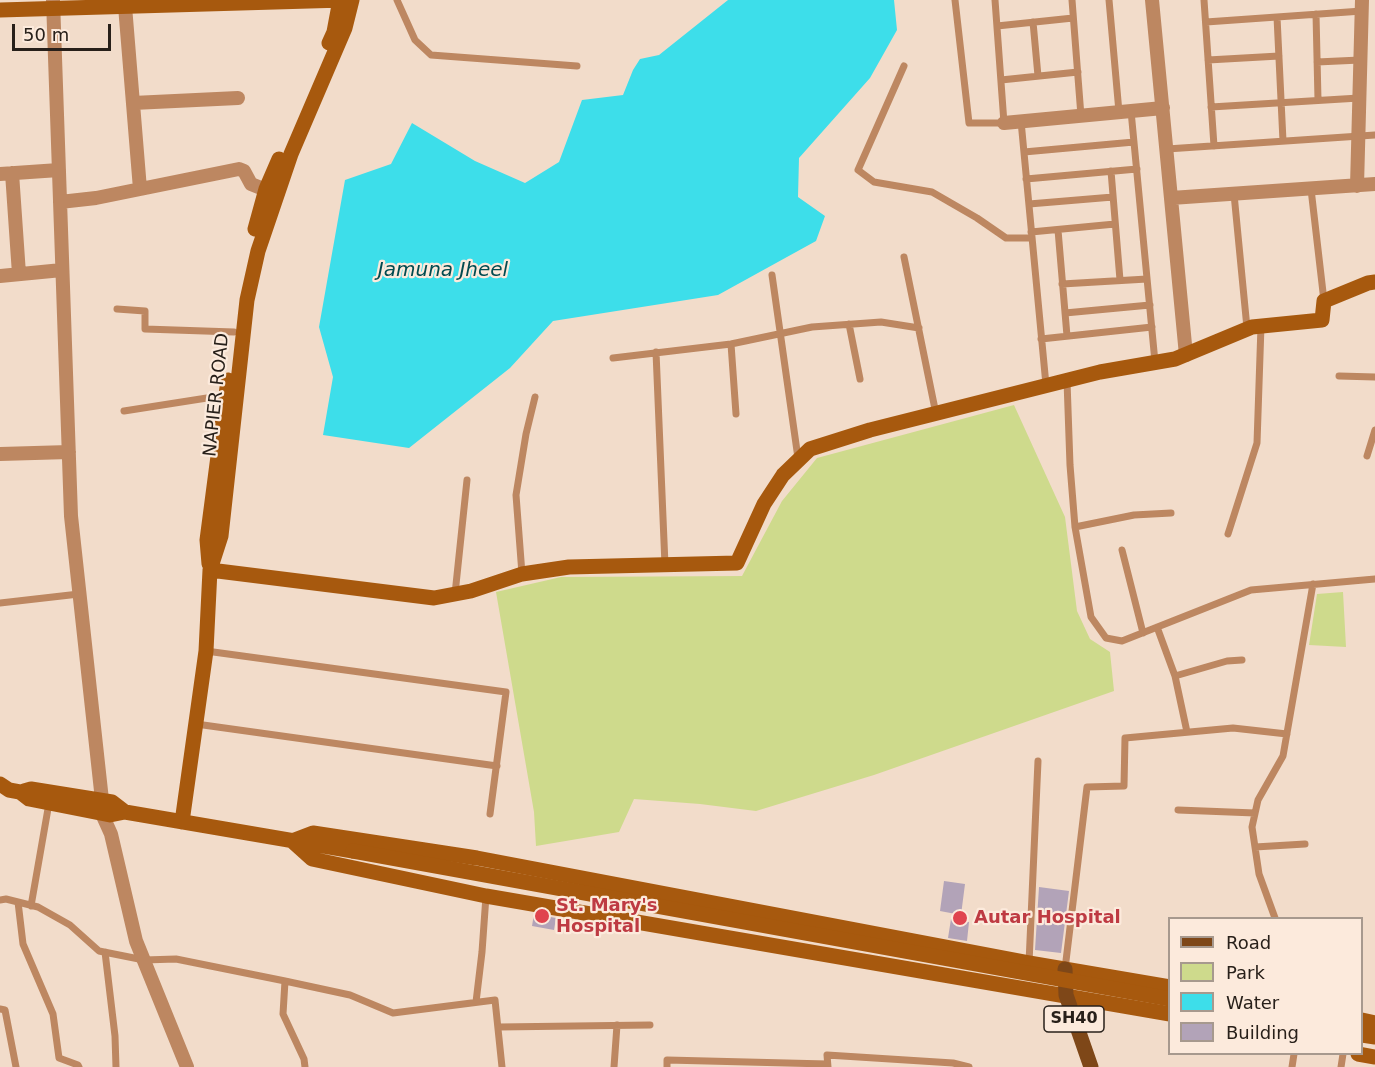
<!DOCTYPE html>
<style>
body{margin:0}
#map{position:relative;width:1375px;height:1067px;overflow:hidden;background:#f2dcca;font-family:"DejaVu Sans",sans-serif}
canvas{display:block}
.legend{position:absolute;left:1168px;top:917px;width:195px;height:138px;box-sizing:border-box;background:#fceadc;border:2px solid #a7998e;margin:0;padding:8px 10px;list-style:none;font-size:18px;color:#28201a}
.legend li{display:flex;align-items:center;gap:12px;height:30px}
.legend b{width:30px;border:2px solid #a7998e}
.scale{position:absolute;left:12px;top:24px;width:99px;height:27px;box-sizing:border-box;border:3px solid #28201a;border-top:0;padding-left:8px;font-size:18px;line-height:21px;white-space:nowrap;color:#28201a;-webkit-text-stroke:4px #fceadc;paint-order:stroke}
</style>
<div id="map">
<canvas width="1375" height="1067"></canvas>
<ul class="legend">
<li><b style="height:8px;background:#7e4718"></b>Road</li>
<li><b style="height:16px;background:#ceda8c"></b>Park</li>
<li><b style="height:16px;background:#3ddeea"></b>Water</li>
<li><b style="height:16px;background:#b2a3b8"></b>Building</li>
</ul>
<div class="scale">50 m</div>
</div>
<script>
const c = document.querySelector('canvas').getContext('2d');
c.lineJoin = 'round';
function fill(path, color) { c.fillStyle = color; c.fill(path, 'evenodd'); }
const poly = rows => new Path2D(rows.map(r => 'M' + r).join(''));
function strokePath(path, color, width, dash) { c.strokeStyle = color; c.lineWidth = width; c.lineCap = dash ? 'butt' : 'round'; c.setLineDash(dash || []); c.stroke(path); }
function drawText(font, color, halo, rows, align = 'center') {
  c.font = font + ' "DejaVu Sans",sans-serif'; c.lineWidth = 4.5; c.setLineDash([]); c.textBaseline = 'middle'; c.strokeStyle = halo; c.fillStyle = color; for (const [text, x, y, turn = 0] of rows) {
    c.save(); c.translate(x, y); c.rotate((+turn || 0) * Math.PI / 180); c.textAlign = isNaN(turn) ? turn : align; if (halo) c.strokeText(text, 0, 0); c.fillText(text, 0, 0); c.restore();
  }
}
fill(poly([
 [1014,405,1065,517,1077,611,1090,639,1110,652,1114,691,874,775,756,811,700,804,634,799,619,832,536,846,534,812,496,592,561,577,742,576,782,501,817,458],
 [1343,592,1346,647,1309,645,1317,594]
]), '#ceda8c');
fill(poly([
 [728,0,894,0,897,30,870,78,799,158,798,197,825,216,816,241,718,295,553,321,510,368,409,448,323,435,333,377,319,327,345,180,391,164,412,123,475,161,525,183,559,162,582,100,623,95,633,70,640,59,659,55]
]), '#3ddeea');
fill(poly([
 [944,881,965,884,961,915,940,911],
 [1039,887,1069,891,1061,953,1035,950],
 [534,914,556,918,554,930,532,926],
 [951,919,969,922,967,941,948,938]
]), '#b2a3b8');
strokePath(poly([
 [397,0,415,40,431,55,577,66],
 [955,0,969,123,1004,123,995,0],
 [1072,0,1081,116],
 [1109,0,1119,112],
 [1204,0,1214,146],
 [1316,14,1318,100],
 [1277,17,1283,141],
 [1033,22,1038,76],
 [1206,22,1362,11],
 [997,26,1073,18],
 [1208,60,1279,56],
 [1317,62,1360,60],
 [904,66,858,170,874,182,932,192,977,218,1006,238,1032,238],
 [1001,80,1078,72],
 [1211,107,1359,98],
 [1131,111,1155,362],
 [1021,121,1046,385],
 [1167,149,1375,135],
 [1024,152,1134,142],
 [1111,171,1120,280],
 [1026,179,1137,169],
 [1311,189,1324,301],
 [1234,194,1247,328],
 [1029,204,1113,197],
 [1058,230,1067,336],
 [1031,232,1115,224],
 [904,257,936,414],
 [772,275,798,458],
 [1062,284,1147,279],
 [117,309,145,311,145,329,234,332],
 [1065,313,1150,305],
 [849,324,860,379],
 [1041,339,1152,327],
 [731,344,736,414],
 [656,352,665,565],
 [613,358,731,344,812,327,881,322,919,328],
 [1339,376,1375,377],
 [1067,381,1070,465,1075,527,1091,617,1106,638,1122,641,1251,590,1375,579],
 [124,411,226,395],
 [1367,456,1375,430],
 [1075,527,1134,515,1171,513],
 [1228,534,1257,443,1261,326],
 [1122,550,1143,633],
 [522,574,516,495,526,434,535,397],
 [455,594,467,480],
 [0,603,79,594],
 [1157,627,1175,676,1187,732],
 [206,651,506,692,490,814],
 [1175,676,1227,661,1242,660],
 [196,724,497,766],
 [1178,810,1255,813],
 [1255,847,1305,844],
 [0,900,6,899,38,907,70,925,99,951,144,960,176,959,285,981,350,995,393,1013,495,1000,502,1067],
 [18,902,23,944,53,1014,59,1058,78,1065,79,1067],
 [31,906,49,803],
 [1275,918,1259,874,1252,827,1258,800,1283,756,1313,584],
 [105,952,115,1036,116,1067],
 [1029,963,1038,761],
 [1065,969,1087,787,1124,786,1125,738,1233,728,1287,734],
 [285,981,283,1014,304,1059,305,1067],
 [476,1002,482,952,486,896],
 [0,1009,5,1010,16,1067],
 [499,1027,650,1025],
 [614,1067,617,1025],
 [667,1067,667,1060,827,1064],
 [828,1067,827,1055,953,1063,969,1067],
 [1292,1067,1294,1054],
 [1341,1067,1343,1054]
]), '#bd8761', 7);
strokePath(poly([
 [53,0,71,516,102,800],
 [1152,0,1186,355],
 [125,6,140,189],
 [133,103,238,98],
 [1004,123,1163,108],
 [12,173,19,274],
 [0,174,59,170],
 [1357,186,1362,0],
 [1171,198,1375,184],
 [60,202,96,198,239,169,244,171,251,184,276,194],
 [0,276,62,270],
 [0,454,69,452],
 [102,814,111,834,136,941,187,1067]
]), '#bd8761', 14);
strokePath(poly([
 [0,10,344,0],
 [329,43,334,32,340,0],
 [255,229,266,189,279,159],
 [209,564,207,540,228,380],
 [210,570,434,598,471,591,522,574,569,567,737,563,764,504,783,475,810,449,870,430,1100,372,1175,359,1252,327,1322,320,1324,301,1368,283,1375,282],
 [0,784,9,790,20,792,29,799,110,815,125,812,353,851],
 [24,791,31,789,112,802,125,812],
 [182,822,206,651,210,570,221,536,247,300,258,251,291,154,345,28,352,0],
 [1170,987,1029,963,477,858,313,833,292,841,312,859,486,896,1170,1014],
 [1362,1020,1375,1023],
 [1362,1035,1375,1037],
 [1358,1054,1375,1057]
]), '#a7590e', 15);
strokePath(poly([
 [1065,969,1066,995,1091,1067]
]), '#7e4718', 15);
strokePath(poly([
 [353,851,1170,999]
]), '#a7590e', 15);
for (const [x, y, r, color] of [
 [542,916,8,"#e0444e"],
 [960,918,8,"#e0444e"]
]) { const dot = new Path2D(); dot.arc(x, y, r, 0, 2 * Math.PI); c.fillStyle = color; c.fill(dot); strokePath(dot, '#fceadc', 2); }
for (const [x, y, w] of [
 [1074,1019,60]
]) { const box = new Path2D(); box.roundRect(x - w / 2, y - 13, w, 26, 4.5); c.fillStyle = '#fceadc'; c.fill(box); strokePath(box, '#28201a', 1.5); }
drawText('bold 16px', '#28201a', null, [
 ["SH40",1074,1019]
]);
drawText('18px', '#28201a', '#fceadc', [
 ["NAPIER ROAD",217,395,-84]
]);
drawText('bold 18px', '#be3a42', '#fceadc', [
 ["St. Mary's",556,906],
 ["Hospital",556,927],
 ["Autar Hospital",974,918]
], 'left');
drawText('italic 20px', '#024b50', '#fceadc', [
 ["Jamuna Jheel",443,271]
]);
</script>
